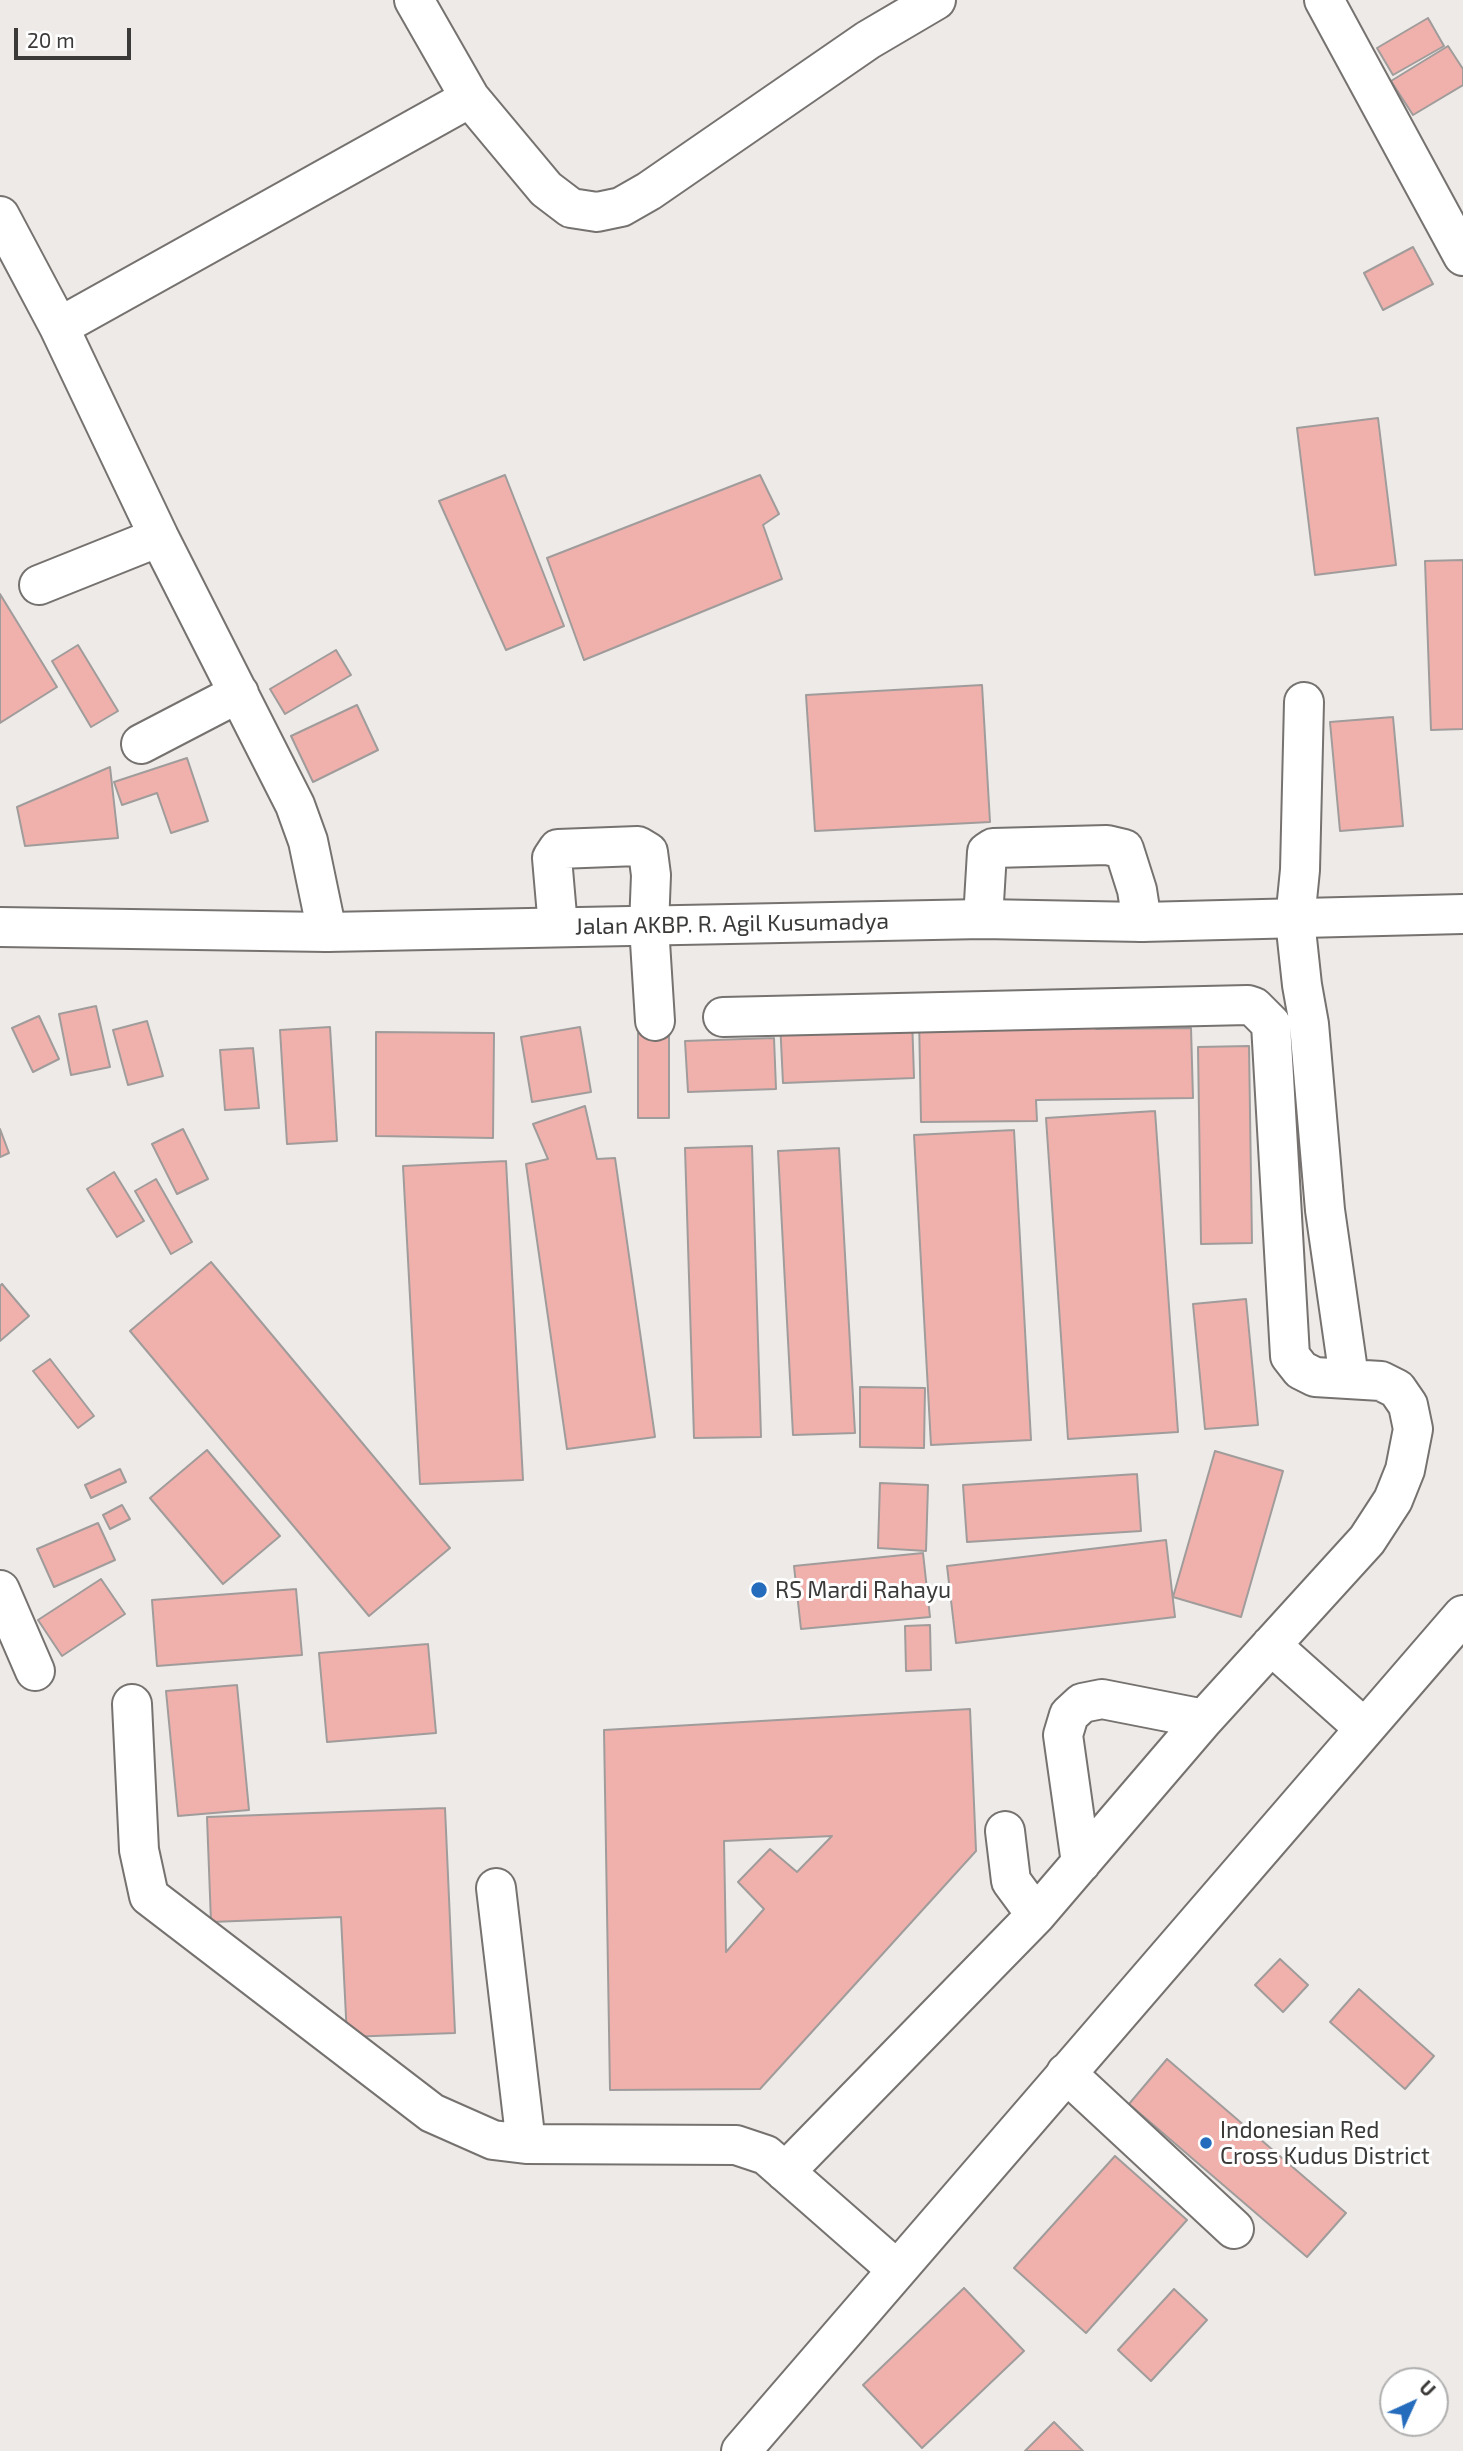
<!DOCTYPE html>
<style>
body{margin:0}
#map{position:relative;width:1463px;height:2451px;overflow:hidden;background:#edeae7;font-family:"Exo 2",sans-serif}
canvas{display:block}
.north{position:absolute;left:1379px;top:2367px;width:70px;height:70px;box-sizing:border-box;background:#fff;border:2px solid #b1b0b0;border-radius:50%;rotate:45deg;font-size:19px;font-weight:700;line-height:28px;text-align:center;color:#3b3a39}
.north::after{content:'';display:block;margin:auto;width:24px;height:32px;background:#256cbd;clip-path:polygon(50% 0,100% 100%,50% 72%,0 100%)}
.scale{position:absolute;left:14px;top:28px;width:117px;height:32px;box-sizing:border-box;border:4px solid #3b3a39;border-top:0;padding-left:9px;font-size:21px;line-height:24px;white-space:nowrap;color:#3b3a39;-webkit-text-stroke:5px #fff;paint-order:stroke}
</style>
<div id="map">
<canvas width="1463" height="2451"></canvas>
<div class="north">U</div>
<div class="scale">20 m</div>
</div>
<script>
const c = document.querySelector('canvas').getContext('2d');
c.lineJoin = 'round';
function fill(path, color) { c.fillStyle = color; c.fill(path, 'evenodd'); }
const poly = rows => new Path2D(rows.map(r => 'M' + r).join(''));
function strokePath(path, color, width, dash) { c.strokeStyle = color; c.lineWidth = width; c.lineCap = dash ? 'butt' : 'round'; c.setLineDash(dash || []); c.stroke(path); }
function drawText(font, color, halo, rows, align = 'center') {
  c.font = font + ' "Exo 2",sans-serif'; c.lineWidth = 6; c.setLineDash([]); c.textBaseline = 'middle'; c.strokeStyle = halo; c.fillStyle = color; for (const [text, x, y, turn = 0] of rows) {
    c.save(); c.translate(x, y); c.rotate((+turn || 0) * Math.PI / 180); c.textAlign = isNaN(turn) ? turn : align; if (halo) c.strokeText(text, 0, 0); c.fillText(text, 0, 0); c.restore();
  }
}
const building = poly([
 [1428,18,1444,46,1393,75,1377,48,1428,18],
 [1448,46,1463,69,1463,85,1413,115,1391,81,1448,46],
 [1413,247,1433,284,1383,310,1364,273,1413,247],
 [1378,418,1396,565,1315,575,1297,428,1378,418],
 [505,475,564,626,506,650,439,501,505,475],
 [760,475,779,514,763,525,782,579,584,660,547,558,760,475],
 [1463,560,1463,729,1431,730,1425,561,1463,560],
 [0,594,57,687,0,723,0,594],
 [78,645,118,711,91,727,52,661,78,645],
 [336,650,351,675,285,714,270,689,336,650],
 [982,685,990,822,815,831,806,695,982,685],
 [357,705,378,750,313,782,291,736,357,705],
 [1393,717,1403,826,1340,831,1330,722,1393,717],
 [187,758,208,821,171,833,157,793,122,805,114,782,187,758],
 [110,767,118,838,25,846,17,807,110,767],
 [96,1006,110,1067,71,1075,59,1014,96,1006],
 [1096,1015,1096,1029,1191,1028,1193,1098,1036,1100,1037,1121,921,1122,919,1016,1096,1015],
 [39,1016,59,1059,33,1072,12,1028,39,1016],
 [912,1017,914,1078,783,1083,780,1021,912,1017],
 [147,1021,163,1076,128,1085,113,1030,147,1021],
 [330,1027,337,1141,287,1144,280,1030,330,1027],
 [580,1027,591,1092,532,1102,521,1037,580,1027],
 [376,1032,494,1033,493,1138,376,1136,376,1032],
 [638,1033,669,1033,669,1118,638,1118,638,1033],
 [774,1038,776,1089,688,1092,685,1041,774,1038],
 [1249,1046,1252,1243,1201,1244,1198,1047,1249,1046],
 [253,1048,259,1108,225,1110,220,1050,253,1048],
 [585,1106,597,1159,615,1158,655,1437,567,1449,526,1164,548,1159,533,1124,585,1106],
 [1155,1111,1178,1432,1068,1439,1046,1118,1155,1111],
 [0,1129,9,1153,0,1157,0,1129],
 [183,1129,208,1179,177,1194,152,1144,183,1129],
 [1014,1130,1031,1440,931,1445,914,1135,1014,1130],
 [752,1146,761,1437,694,1438,685,1148,752,1146],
 [839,1148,855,1433,793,1435,778,1151,839,1148],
 [506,1161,523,1480,420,1484,403,1166,506,1161],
 [114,1172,144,1221,117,1237,87,1189,114,1172],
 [156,1179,192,1242,171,1254,135,1191,156,1179],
 [211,1262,450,1548,369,1616,130,1331,211,1262],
 [2,1284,29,1316,0,1341,0,1286,2,1284],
 [1246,1299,1258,1425,1205,1429,1193,1304,1246,1299],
 [50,1359,94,1416,78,1428,33,1371,50,1359],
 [860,1387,925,1388,924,1448,860,1447,860,1387],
 [207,1450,280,1536,223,1584,150,1498,207,1450],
 [1215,1451,1283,1471,1241,1617,1173,1597,1215,1451],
 [120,1469,126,1482,91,1498,85,1485,120,1469],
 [1137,1474,1141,1531,967,1542,963,1485,1137,1474],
 [880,1483,928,1485,926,1551,878,1548,880,1483],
 [122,1505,130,1519,110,1529,103,1515,122,1505],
 [98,1523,115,1560,54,1587,37,1549,98,1523],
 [1166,1540,1175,1617,956,1643,947,1566,1166,1540],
 [923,1553,930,1617,801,1629,794,1566,923,1553],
 [101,1579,125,1614,62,1656,38,1620,101,1579],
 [296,1589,302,1655,157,1666,152,1600,296,1589],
 [930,1625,931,1670,906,1671,905,1626,930,1625],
 [428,1644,436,1733,327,1742,319,1653,428,1644],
 [237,1685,249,1810,178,1816,166,1691,237,1685],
 [970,1709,976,1851,760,2089,610,2090,604,1730,970,1709],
 [832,1836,797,1872,770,1849,738,1882,764,1909,726,1952,724,1841,832,1836],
 [445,1808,455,2033,347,2037,341,1917,211,1922,207,1817,445,1808],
 [1280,1959,1308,1985,1283,2012,1255,1985,1280,1959],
 [1359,1989,1434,2056,1405,2089,1330,2022,1359,1989],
 [1167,2059,1346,2213,1307,2257,1129,2104,1167,2059],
 [1115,2156,1187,2220,1086,2333,1014,2268,1115,2156],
 [964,2288,1024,2351,922,2448,863,2385,964,2288],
 [1174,2289,1207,2320,1151,2381,1118,2350,1174,2289],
 [1054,2422,1083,2451,1025,2451,1054,2422]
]);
fill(building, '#f0b1ad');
strokePath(building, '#a09c9b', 2);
const minor = poly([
 [414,0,470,98,546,189,571,208,597,212,621,207,649,191,868,40,936,0],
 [1324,0,1463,256],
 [0,216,59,327,159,537,295,805,308,841,327,932],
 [59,327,470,98],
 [39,585,159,537],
 [1304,702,1300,870,1295,920,1302,985,1309,1024,1325,1210,1349,1378],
 [141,744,239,693],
 [983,919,987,852,993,848,1107,845,1124,849,1137,890,1142,922],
 [558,927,552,858,558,849,638,846,648,852,651,875,649,926,655,1021],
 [723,1017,1248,1005,1254,1007,1271,1024,1290,1356,1301,1370,1315,1377,1381,1381,1397,1389,1408,1405,1413,1429,1405,1470,1393,1500,1367,1540,1204,1719,1036,1915,785,2172],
 [0,1590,35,1671],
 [1271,1645,1364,1728],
 [132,1704,139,1850,149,1896,432,2113,493,2140,526,2144,736,2145,766,2155,896,2269],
 [1005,1831,1011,1881,1036,1915],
 [1081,1863,1063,1735,1069,1715,1082,1703,1102,1699,1204,1719],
 [496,1888,526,2144],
 [1066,2073,1234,2229]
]);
const major = poly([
 [0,927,327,932,983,919,1142,922,1463,914],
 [741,2451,1463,1615]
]);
strokePath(minor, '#757270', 42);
strokePath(major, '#757270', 42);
strokePath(minor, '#fff', 38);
strokePath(major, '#fff', 38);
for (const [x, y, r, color] of [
 [759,1590,9,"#256cbd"],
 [1206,2143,7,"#256cbd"]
]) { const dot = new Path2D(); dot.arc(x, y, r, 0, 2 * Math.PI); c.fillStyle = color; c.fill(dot); strokePath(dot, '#fff', 2.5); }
drawText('23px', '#3b3a39', '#fff', [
 ["Jalan AKBP. R. Agil Kusumadya",732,924,-1]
]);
drawText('23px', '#3b3a39', '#fff', [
 ["RS Mardi Rahayu",775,1590],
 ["Indonesian Red",1220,2130],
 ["Cross Kudus District",1220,2156]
], 'left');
</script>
